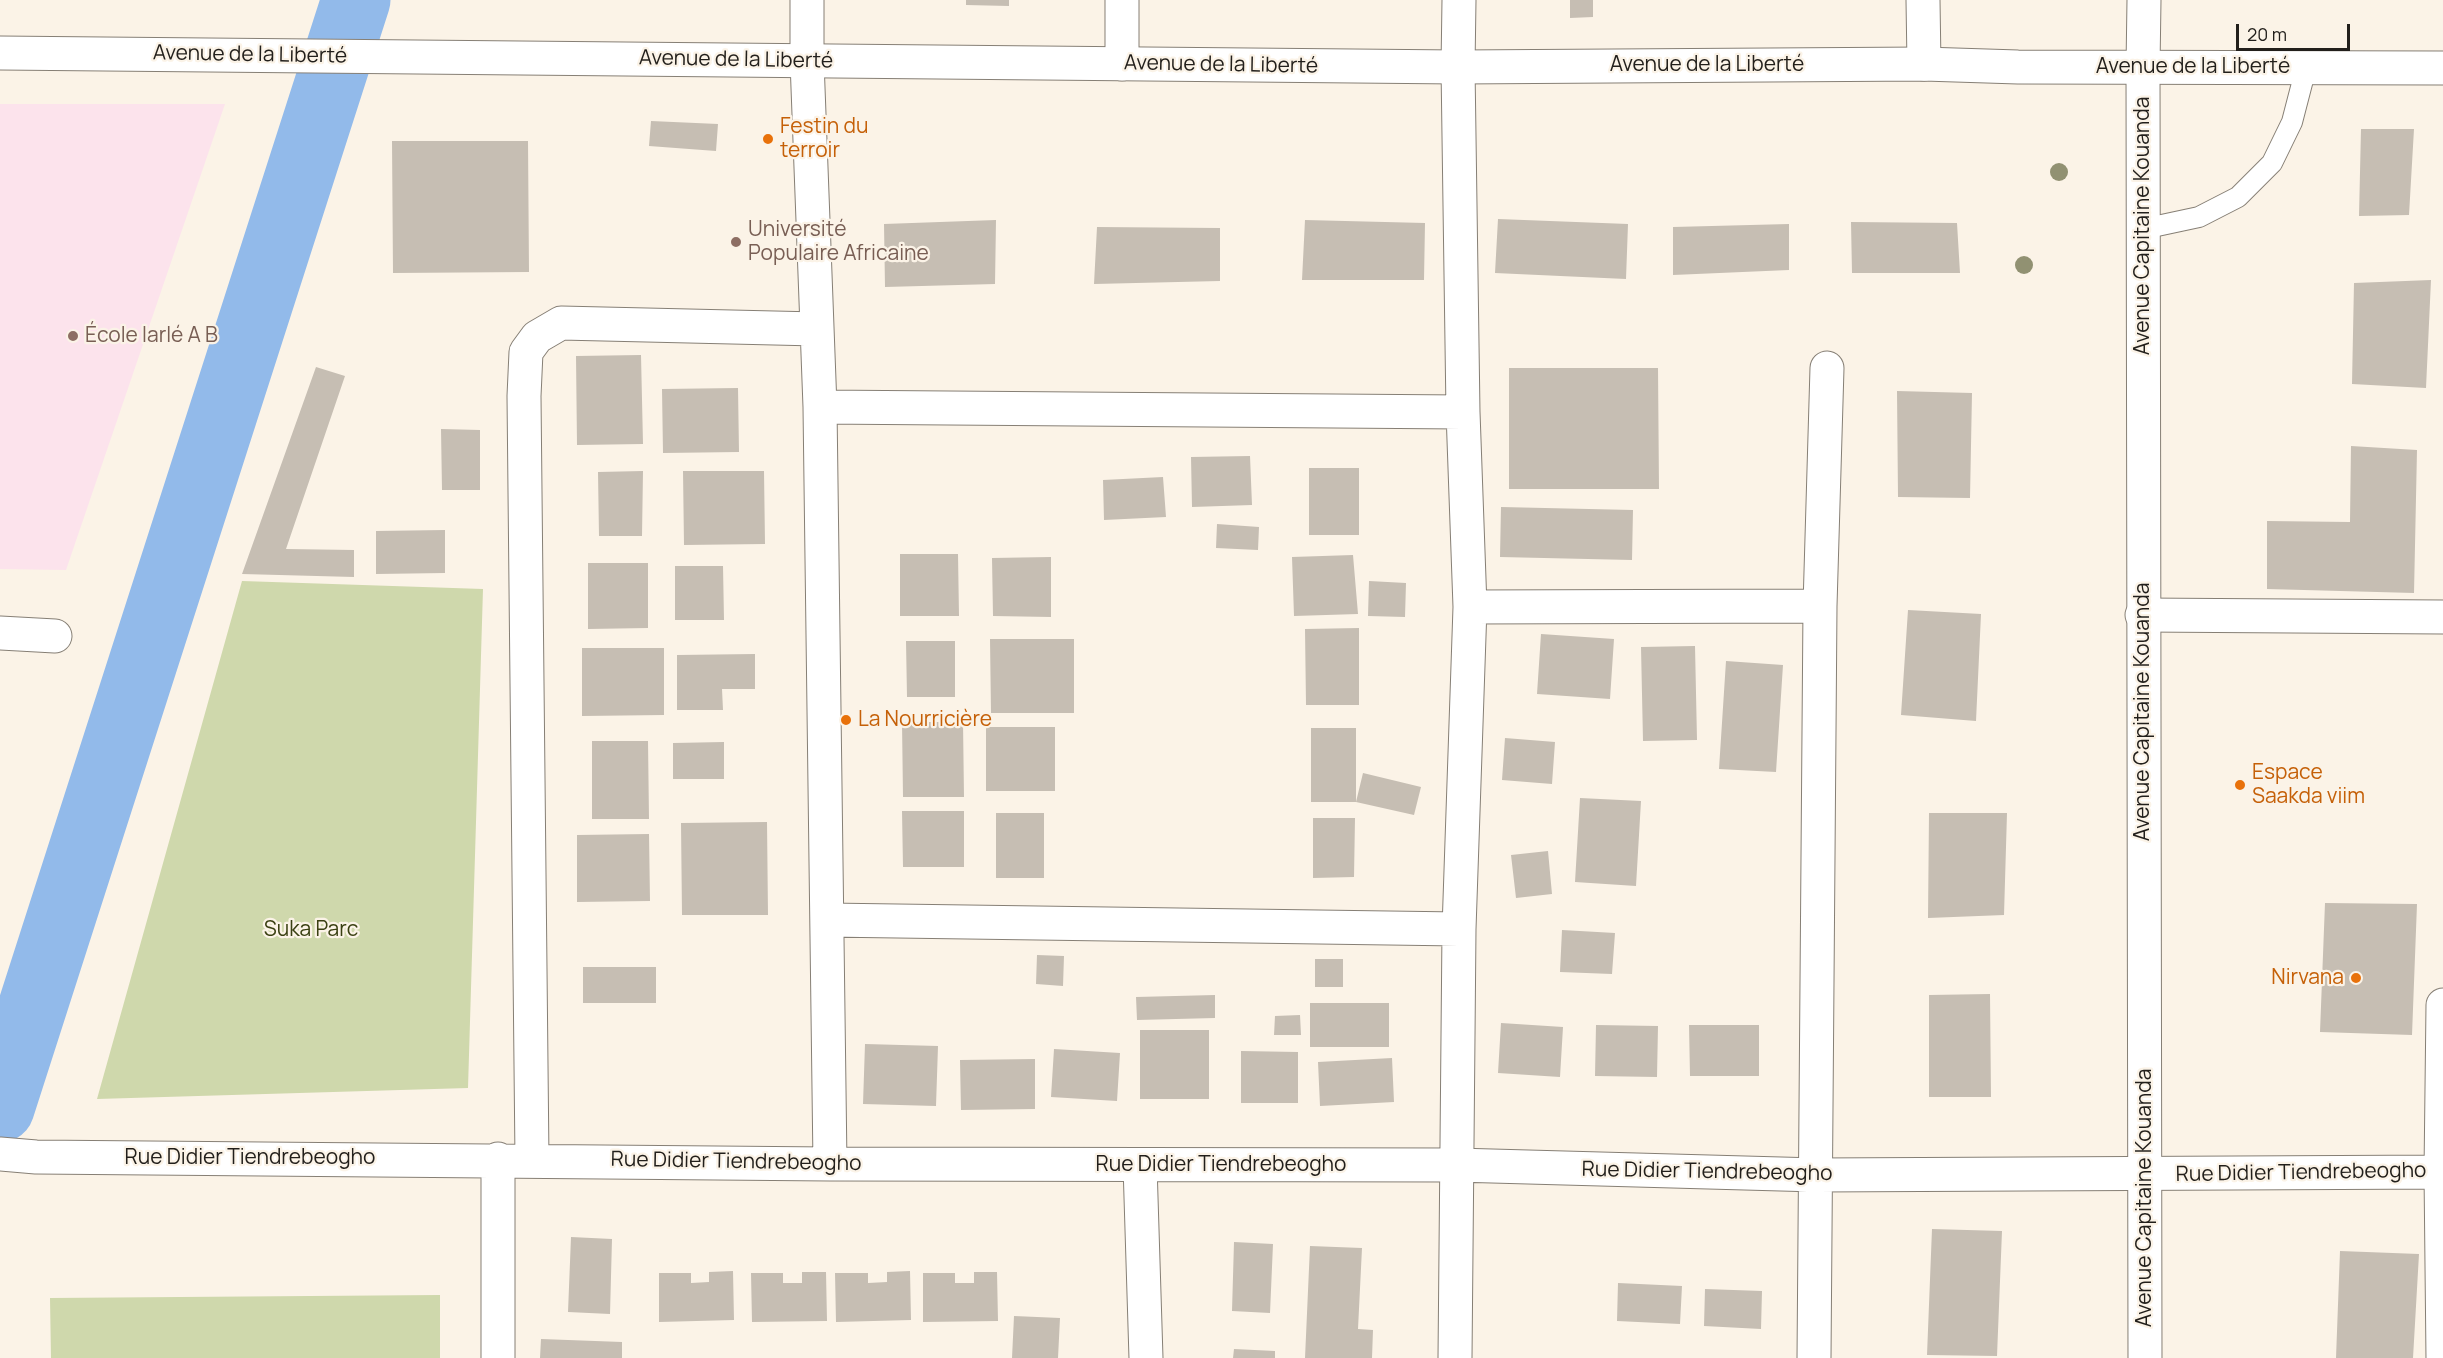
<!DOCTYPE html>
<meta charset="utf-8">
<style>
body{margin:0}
#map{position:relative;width:2443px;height:1358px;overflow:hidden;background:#fbf3e7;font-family:Manrope,sans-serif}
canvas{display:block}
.scale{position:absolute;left:2236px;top:24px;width:114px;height:27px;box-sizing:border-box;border:3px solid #221f1b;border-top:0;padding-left:8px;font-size:18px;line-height:21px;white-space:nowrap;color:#221f1b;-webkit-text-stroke:4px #fbf3e7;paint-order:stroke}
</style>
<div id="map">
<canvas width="2443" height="1358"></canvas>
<div class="scale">20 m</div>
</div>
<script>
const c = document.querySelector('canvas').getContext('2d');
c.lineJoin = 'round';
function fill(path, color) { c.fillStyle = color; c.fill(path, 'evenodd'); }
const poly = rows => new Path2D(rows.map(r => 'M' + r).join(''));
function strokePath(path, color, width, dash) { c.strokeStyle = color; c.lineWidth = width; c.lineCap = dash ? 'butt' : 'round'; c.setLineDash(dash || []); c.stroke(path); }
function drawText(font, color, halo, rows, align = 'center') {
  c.font = font + ' Manrope,sans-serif'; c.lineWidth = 4.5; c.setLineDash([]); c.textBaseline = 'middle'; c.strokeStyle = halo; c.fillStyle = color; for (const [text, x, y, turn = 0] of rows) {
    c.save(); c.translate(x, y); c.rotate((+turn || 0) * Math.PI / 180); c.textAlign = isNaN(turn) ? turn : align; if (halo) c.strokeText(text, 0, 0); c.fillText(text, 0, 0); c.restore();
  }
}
fill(poly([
 [0,104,225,104,66,570,0,569]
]), '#fce3ec');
fill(poly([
 [242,581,483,589,468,1088,97,1099],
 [440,1295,440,1358,51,1358,50,1298]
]), '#cfd8ac');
strokePath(poly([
 [0,1108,356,0]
]), '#92baea', 69);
fill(poly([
 [966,0,1009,0,1009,6,966,5],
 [1570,0,1593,0,1593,17,1570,18],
 [651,121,718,124,716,151,649,146],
 [2361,129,2414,129,2409,215,2359,216],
 [392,141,528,141,529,272,393,273],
 [1498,219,1628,224,1626,279,1495,273],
 [996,220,995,284,885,287,884,224],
 [1305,220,1425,223,1424,280,1302,280],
 [1851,222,1957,223,1960,273,1852,273],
 [1789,224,1789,270,1673,275,1673,227],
 [1097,227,1220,228,1220,281,1094,284],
 [2431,280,2426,388,2352,384,2354,283],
 [641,355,643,444,577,445,576,356],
 [316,367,345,376,286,549,354,550,354,577,242,574],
 [1509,368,1658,368,1659,489,1509,489],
 [738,388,739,452,663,453,662,389],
 [1897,391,1972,393,1970,498,1898,497],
 [441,429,480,430,480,490,442,490],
 [2351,446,2417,450,2414,593,2267,589,2267,521,2350,522],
 [1250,456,1252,505,1192,507,1191,457],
 [1309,468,1359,468,1359,535,1309,535],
 [643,471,642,536,599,536,598,472],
 [683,471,764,471,765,544,684,545],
 [1163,477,1166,517,1104,520,1103,480],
 [1501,507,1633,510,1632,560,1500,557],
 [1217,524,1259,527,1258,550,1216,548],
 [445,530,445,573,376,574,376,531],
 [900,554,958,554,959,616,900,616],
 [1353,555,1358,614,1294,616,1292,557],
 [1051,557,1051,617,993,616,992,558],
 [588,563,648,563,648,628,588,629],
 [675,566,723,566,724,620,675,620],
 [1369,581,1406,583,1405,617,1368,616],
 [1908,610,1981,614,1976,721,1901,715],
 [1359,628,1359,705,1306,705,1305,629],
 [1541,634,1614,639,1610,699,1537,694],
 [990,639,1074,639,1074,713,991,713],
 [906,641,955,641,955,697,907,697],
 [1695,646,1697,740,1643,741,1641,647],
 [582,648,664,648,664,715,582,716],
 [755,654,755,689,722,689,723,710,677,710,677,655],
 [1726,661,1783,665,1776,772,1719,769],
 [902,722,963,722,964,797,903,797],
 [986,727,1055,727,1055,791,986,791],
 [1311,728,1356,728,1356,802,1311,802],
 [1505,738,1555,742,1552,784,1502,780],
 [592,741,648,741,649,819,592,819],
 [724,742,724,779,673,779,673,743],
 [1363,773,1421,787,1414,815,1356,802],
 [1580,798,1641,801,1636,886,1575,882],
 [902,811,964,811,964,867,903,867],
 [996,813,1044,813,1044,878,996,878],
 [1929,813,2007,813,2004,915,1928,918],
 [1313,818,1355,818,1354,877,1313,878],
 [767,822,768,915,682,915,681,823],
 [649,834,650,901,577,902,577,835],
 [1548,851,1552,894,1516,898,1511,855],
 [2325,903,2417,904,2412,1035,2320,1032],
 [1562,930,1615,933,1612,974,1560,972],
 [1037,955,1064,956,1063,986,1036,984],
 [1315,959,1343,959,1343,987,1315,987],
 [583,967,656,967,656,1003,583,1003],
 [1990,994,1991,1097,1929,1097,1929,995],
 [1215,995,1215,1018,1137,1020,1136,997],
 [1310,1003,1389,1003,1389,1047,1310,1047],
 [1300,1015,1301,1035,1274,1035,1275,1016],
 [1501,1023,1563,1027,1560,1077,1498,1073],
 [1596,1025,1658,1026,1657,1077,1595,1076],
 [1689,1025,1759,1025,1759,1076,1690,1076],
 [1140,1030,1209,1030,1209,1099,1140,1099],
 [865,1044,938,1046,936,1106,863,1104],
 [1054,1049,1120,1053,1117,1101,1051,1097],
 [1241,1051,1298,1052,1298,1103,1241,1103],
 [1392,1058,1394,1102,1320,1106,1318,1062],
 [1035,1059,1035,1109,961,1110,960,1060],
 [1932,1229,2002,1231,1997,1356,1927,1355],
 [571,1237,612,1239,610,1314,568,1312],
 [1234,1242,1273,1244,1270,1313,1232,1311],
 [1310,1246,1362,1248,1358,1329,1373,1330,1372,1358,1305,1358],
 [2340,1251,2419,1254,2413,1358,2336,1358],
 [733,1271,734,1320,659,1322,659,1273,691,1273,691,1283,709,1282,709,1272],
 [910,1271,911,1320,836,1322,835,1273,868,1273,868,1283,887,1282,887,1272],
 [802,1272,826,1272,827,1321,752,1322,751,1273,783,1273,783,1283,802,1283],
 [974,1272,997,1272,998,1321,923,1322,923,1273,955,1273,955,1283,974,1283],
 [1618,1283,1682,1286,1680,1324,1617,1321],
 [1705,1289,1762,1291,1761,1329,1704,1326],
 [1014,1316,1060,1318,1058,1358,1012,1358],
 [541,1339,622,1342,622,1358,540,1358],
 [1234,1349,1275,1351,1275,1358,1233,1358]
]), '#c6beb3');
const service = poly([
 [2143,229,2199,217,2238,197,2272,163,2292,122,2306,68]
]);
const minor = poly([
 [807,0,807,61,820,407,830,1164],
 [1923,0,1924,64],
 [1122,64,1122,0],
 [2143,67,2144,0],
 [820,407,1463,412],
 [1470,607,1820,606],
 [2142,615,2443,617],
 [0,633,55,636],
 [827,920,1459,929],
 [0,1154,36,1157,830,1164,1456,1165,1817,1175,2443,1172],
 [498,1159,498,1358],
 [532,1160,524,396,526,352,537,337,561,323,817,329],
 [1140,1165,1146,1358],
 [1455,1358,1459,929,1470,607,1463,412,1458,67,1459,0],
 [1814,1358,1820,606,1827,368],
 [2443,1358,2441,1172,2443,1005]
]);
const tertiary = poly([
 [2143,67,2145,1358]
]);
const secondary = poly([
 [0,53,1458,67,1924,64,2018,67,2443,68]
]);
strokePath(service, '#867f75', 22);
strokePath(minor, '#867f75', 35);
strokePath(tertiary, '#867f75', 35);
strokePath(secondary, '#867f75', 35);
strokePath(service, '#fff', 20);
strokePath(minor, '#fff', 33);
strokePath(tertiary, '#fff', 33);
strokePath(secondary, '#fff', 33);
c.fillStyle = '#919172';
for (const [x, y] of [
 [2059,172],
 [2024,265]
]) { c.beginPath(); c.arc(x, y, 9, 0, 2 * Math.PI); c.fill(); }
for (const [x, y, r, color] of [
 [768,139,6,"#e8710a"],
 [736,242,6,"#8d6e63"],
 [73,336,6,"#8d6e63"],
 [846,720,6,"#e8710a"],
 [2240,785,6,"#e8710a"],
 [2356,978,6,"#e8710a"]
]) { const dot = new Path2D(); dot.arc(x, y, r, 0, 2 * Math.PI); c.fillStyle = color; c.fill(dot); strokePath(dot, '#fbf3e7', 2); }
drawText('21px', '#221f1b', '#fbf3e7', [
 ["Avenue de la Liberté",250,55,1],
 ["Avenue de la Liberté",736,60,1],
 ["Avenue de la Liberté",1221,65,1],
 ["Avenue de la Liberté",1707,65],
 ["Avenue de la Liberté",2193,67],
 ["Avenue Capitaine Kouanda",2143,226,-90],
 ["Avenue Capitaine Kouanda",2143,712,-90],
 ["Rue Didier Tiendrebeogho",250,1158],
 ["Rue Didier Tiendrebeogho",736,1162,1],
 ["Rue Didier Tiendrebeogho",1221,1165],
 ["Rue Didier Tiendrebeogho",1707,1172,1],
 ["Rue Didier Tiendrebeogho",2301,1173,-1],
 ["Avenue Capitaine Kouanda",2145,1198,-90]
]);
drawText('21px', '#c56008', '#fbf3e7', [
 ["Festin du",780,127],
 ["terroir",780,151],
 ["La Nourricière",858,720],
 ["Espace",2252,773],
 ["Saakda viim",2252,797],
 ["Nirvana",2344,978,"right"]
], 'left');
drawText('21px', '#785e54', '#fbf3e7', [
 ["Université",748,230],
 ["Populaire Africaine",748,254],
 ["École larlé A B",85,336]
], 'left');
drawText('21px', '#3a4012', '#fbf3e7', [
 ["Suka Parc",311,930]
]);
</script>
